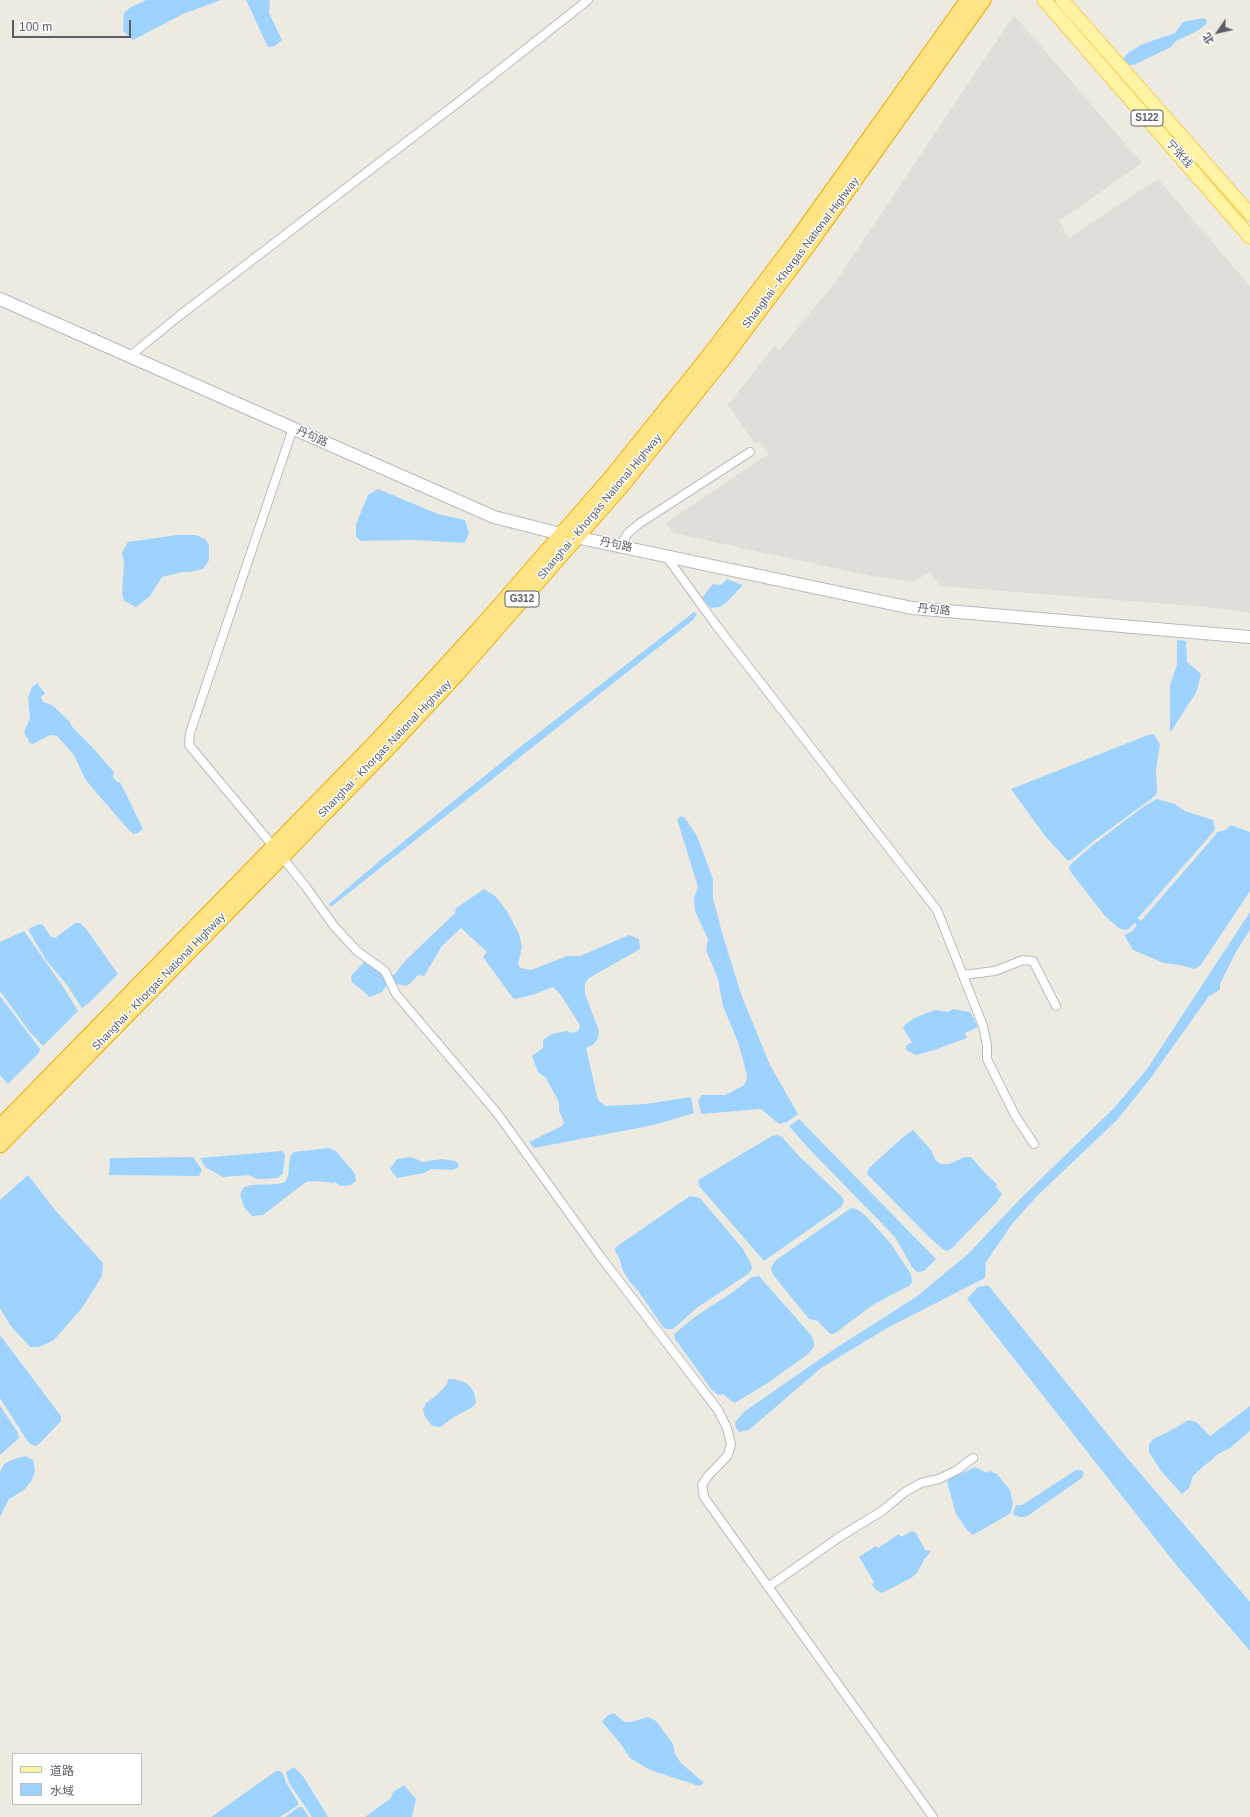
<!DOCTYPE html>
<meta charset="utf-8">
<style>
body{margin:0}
#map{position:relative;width:1250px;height:1817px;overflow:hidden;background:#edebe1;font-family:Helvetica,"Noto Sans SC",sans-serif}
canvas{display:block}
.legend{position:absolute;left:12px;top:1753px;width:130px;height:52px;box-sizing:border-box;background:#fff;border:1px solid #bdbec1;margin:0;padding:5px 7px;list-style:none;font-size:12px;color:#5a5d63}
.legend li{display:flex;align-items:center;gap:8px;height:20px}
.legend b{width:20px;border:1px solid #bdbec1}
.north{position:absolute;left:1198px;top:12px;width:40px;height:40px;-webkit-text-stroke:3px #fff;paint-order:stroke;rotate:236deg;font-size:11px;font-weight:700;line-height:16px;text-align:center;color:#5a5d63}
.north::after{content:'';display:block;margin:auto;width:14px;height:18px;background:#5a5d63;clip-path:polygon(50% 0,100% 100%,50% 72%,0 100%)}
.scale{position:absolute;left:12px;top:20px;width:119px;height:18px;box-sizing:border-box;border:2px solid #5a5d63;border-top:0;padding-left:5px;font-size:12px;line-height:14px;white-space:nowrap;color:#5a5d63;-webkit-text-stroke:3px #fff;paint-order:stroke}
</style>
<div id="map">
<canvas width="1250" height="1817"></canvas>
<ul class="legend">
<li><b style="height:5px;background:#fff3a4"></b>道路</li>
<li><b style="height:11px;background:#9fd3ff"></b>水域</li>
</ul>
<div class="north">北</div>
<div class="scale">100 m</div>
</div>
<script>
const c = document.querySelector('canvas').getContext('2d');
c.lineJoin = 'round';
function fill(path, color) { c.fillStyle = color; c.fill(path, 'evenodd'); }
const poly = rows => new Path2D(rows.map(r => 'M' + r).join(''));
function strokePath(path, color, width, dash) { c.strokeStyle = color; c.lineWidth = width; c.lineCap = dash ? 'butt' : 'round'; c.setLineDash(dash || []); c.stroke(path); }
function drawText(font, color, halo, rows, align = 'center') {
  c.font = font + ' Helvetica,"Noto Sans SC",sans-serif'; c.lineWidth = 3; c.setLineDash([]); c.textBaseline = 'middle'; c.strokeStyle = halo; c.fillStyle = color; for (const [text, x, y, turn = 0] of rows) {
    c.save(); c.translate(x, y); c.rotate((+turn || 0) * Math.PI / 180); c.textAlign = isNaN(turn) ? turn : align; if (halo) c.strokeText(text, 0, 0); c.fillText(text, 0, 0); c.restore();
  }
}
fill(poly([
 [1014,15,1142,163,1059,221,1069,238,1158,179,1250,286,1250,613,1206,607,940,586,930,572,913,582,871,576,673,533,666,523,768,454,760,442,755,444,728,405,775,345,779,351,836,281]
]), '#e1ded9');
fill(poly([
 [147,0,221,0,183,14,133,40,123,31,124,13,131,7],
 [246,0,270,0,269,13,282,40,275,46,268,47],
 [1204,18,1207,20,1206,24,1199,30,1176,41,1171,47,1134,65,1124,65,1122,60,1129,52,1143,44,1175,33,1183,22],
 [378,489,438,514,465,520,469,533,465,543,414,540,360,541,356,536,356,524,368,495],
 [177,535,196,535,205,539,209,545,209,560,203,569,190,572,182,572,162,577,150,596,136,607,124,601,122,593,124,564,122,552,128,542],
 [727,579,743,585,728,601,720,607,711,608,702,598,713,584,721,585],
 [694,612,697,614,693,620,331,907,329,904,377,863,519,748],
 [1177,640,1186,641,1187,662,1201,674,1197,691,1172,730,1170,731,1170,685,1177,665],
 [37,683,45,693,41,697,43,702,52,705,69,721,73,728,92,747,114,772,113,777,117,782,120,782,128,798,143,829,138,833,133,834,128,829,94,790,85,779,74,755,57,736,50,735,33,744,30,743,24,732,30,718,28,697,32,687],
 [1154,734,1160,744,1156,770,1157,792,1155,796,1095,840,1072,859,1068,861,1045,836,1011,789,1148,735],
 [1157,799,1175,804,1185,811,1213,820,1215,830,1138,918,1141,921,1218,832,1225,830,1231,825,1250,832,1250,891,1200,966,1195,969,1179,965,1164,963,1133,950,1124,935,1131,932,1137,925,1135,923,1127,930,1120,929,1105,916,1070,871,1069,867,1072,863,1093,845,1143,807],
 [680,816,685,818,697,836,713,879,713,898,723,936,741,994,770,1065,798,1114,787,1122,779,1124,761,1109,701,1114,698,1100,702,1095,725,1095,743,1086,746,1082,747,1075,738,1042,723,1006,718,979,706,950,708,939,695,911,694,898,698,887,677,819],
 [484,889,495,896,507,911,519,934,522,947,518,965,521,968,531,970,567,956,580,956,629,935,639,939,640,949,589,978,585,983,585,994,599,1031,598,1038,594,1044,586,1048,598,1100,606,1106,645,1104,691,1097,694,1113,654,1125,534,1148,529,1142,562,1126,564,1122,559,1111,559,1102,546,1078,538,1072,532,1056,543,1048,543,1040,552,1034,566,1031,573,1033,578,1031,580,1025,560,994,553,987,532,995,515,999,512,997,483,957,487,952,461,928,442,946,424,976,418,975,411,983,405,986,397,984,386,986,382,992,370,997,352,982,351,976,364,962,367,962,384,976,394,975,405,961,455,913,456,908],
 [1250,912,1250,930,1237,950,1220,984,1220,990,1209,996,1150,1079,1117,1120,1037,1196,1012,1224,986,1262,985,1278,889,1327,821,1368,749,1430,739,1432,736,1428,735,1422,745,1411,836,1348,916,1297,968,1254,1021,1198,1114,1108,1147,1069],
 [75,923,80,923,87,930,118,974,89,1003,82,1008,67,985,46,960,29,931,30,928,39,924,43,925,51,937,55,938],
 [24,931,64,988,78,1011,43,1046,29,1031,0,991,0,942],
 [0,996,40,1049,39,1053,8,1084,0,1075],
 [952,1009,970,1012,978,1027,965,1033,967,1038,934,1050,916,1055,906,1050,906,1046,912,1042,903,1028,905,1025,914,1018,935,1010,949,1012],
 [799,1119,936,1259,924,1271,917,1272,912,1267,895,1237,811,1151,789,1126],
 [913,1130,931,1150,936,1161,941,1164,949,1164,965,1157,971,1157,986,1174,997,1184,996,1187,1002,1194,997,1202,951,1249,947,1251,944,1250,929,1237,867,1174,869,1168,902,1138],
 [777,1135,782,1137,797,1154,842,1197,844,1201,841,1207,764,1261,699,1186,698,1180,772,1136],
 [329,1148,336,1151,355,1174,356,1181,351,1185,340,1186,336,1182,333,1183,316,1181,306,1182,263,1215,252,1216,244,1207,240,1194,244,1187,252,1185,278,1184,285,1182,288,1176,290,1157,293,1152],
 [282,1151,285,1155,283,1173,278,1178,264,1179,256,1179,249,1175,223,1177,205,1167,200,1158],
 [193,1157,202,1170,199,1176,109,1175,110,1158],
 [411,1157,423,1162,441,1159,456,1161,459,1165,458,1168,452,1170,431,1169,424,1173,397,1178,390,1169,397,1159],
 [28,1175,56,1211,103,1263,102,1276,82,1308,54,1340,39,1347,30,1347,10,1325,0,1308,0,1200],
 [690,1196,700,1198,743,1249,751,1264,752,1269,748,1274,698,1307,673,1329,667,1329,663,1327,639,1292,630,1282,622,1269,620,1260,615,1251,616,1247],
 [851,1208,857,1209,867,1217,891,1244,911,1274,912,1282,909,1286,874,1304,834,1334,829,1333,818,1321,809,1319,774,1276,771,1270,772,1266,776,1260],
 [759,1276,811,1335,814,1342,814,1347,807,1355,769,1382,735,1403,731,1401,723,1394,718,1395,712,1390,675,1339,674,1334,696,1316,733,1292,742,1285,752,1277],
 [988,1285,1117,1446,1250,1602,1250,1651,1177,1566,967,1299,978,1287],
 [0,1335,61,1416,61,1421,40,1443,36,1446,32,1445,28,1442,0,1398],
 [448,1379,454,1379,464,1382,470,1386,474,1393,476,1403,471,1408,454,1417,440,1427,432,1426,425,1417,423,1410,426,1403,438,1394,447,1384],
 [0,1406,17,1431,19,1438,0,1455],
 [1250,1406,1250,1431,1230,1448,1216,1455,1212,1460,1205,1465,1193,1476,1189,1488,1182,1494,1161,1471,1149,1452,1149,1444,1153,1439,1168,1432,1189,1420,1196,1422,1210,1436],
 [26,1456,33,1460,35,1471,32,1480,24,1490,9,1499,0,1517,0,1472,4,1464,11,1460],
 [975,1467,987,1473,990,1471,997,1474,1010,1490,1013,1503,1011,1513,973,1535,967,1530,956,1514,947,1482,951,1478],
 [1076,1470,1082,1470,1084,1473,1082,1478,1026,1517,1019,1517,1013,1514,1016,1505,1022,1505],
 [912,1531,916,1533,925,1550,931,1551,924,1560,917,1573,911,1578,882,1593,876,1590,872,1585,874,1582,859,1557,876,1546,878,1548,899,1534,901,1537],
 [614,1713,624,1722,631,1722,648,1717,656,1721,673,1744,675,1754,681,1763,704,1783,699,1786,650,1770,630,1758,620,1743,602,1722,608,1715],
 [294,1767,303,1776,328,1817,312,1817,289,1783,286,1772],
 [276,1771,280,1771,283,1774,286,1783,298,1802,298,1805,280,1817,211,1817],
 [404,1785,416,1799,412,1817,365,1817,391,1798,393,1792],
 [299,1807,302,1807,309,1817,285,1817]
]), '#9fd3ff');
const street = poly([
 [130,356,179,316,460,101,588,0],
 [620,546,628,533,640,523,750,452],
 [666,556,716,625,937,910,983,1026,987,1045,987,1059,1016,1117,1034,1144],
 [274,847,189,745,190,733,293,428],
 [282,857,306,887,334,926,357,951,385,971,396,994,497,1113,600,1256,718,1410,727,1428,731,1444,728,1455,708,1476,702,1485,704,1497,933,1817],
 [963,975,995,971,1023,960,1033,961,1056,1006],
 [768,1587,841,1536,882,1511,905,1492,921,1483,939,1479,957,1470,973,1458]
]);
const secondary = poly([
 [0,299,494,517,561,534,912,608,1250,637]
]);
const primary = poly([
 [1044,0,1250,237],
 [1062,0,1250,214]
]);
const highway = poly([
 [0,1127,378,740,482,626,611,478,713,351,799,237,968,0],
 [0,1145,387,749,456,675,622,485,723,359,809,244,983,0]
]);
strokePath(street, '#b9bbc1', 10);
strokePath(secondary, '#b7bac1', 14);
strokePath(primary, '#f6cd51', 15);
strokePath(highway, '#eeab00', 17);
strokePath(street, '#fff', 8);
strokePath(secondary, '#fff', 12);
strokePath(primary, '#fff3a4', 13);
strokePath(highway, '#ffe486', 15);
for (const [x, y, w] of [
 [1147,118,32],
 [522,599,34]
]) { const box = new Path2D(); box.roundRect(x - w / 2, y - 8, w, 16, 3); c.fillStyle = '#fff'; c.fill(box); strokePath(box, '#5a5d63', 1); }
drawText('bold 10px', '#5a5d63', null, [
 ["S122",1147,118],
 ["G312",522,599]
]);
drawText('11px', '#5a5d63', '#fff', [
 ["宁张线",1179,154,49],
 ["Shanghai - Khorgas National Highway",801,253,-53],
 ["丹句路",312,437,24],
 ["Shanghai - Khorgas National Highway",600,507,-50],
 ["丹句路",616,545,12],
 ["丹句路",934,610,5],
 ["Shanghai - Khorgas National Highway",385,749,-46],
 ["Shanghai - Khorgas National Highway",159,982,-46]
]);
</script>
